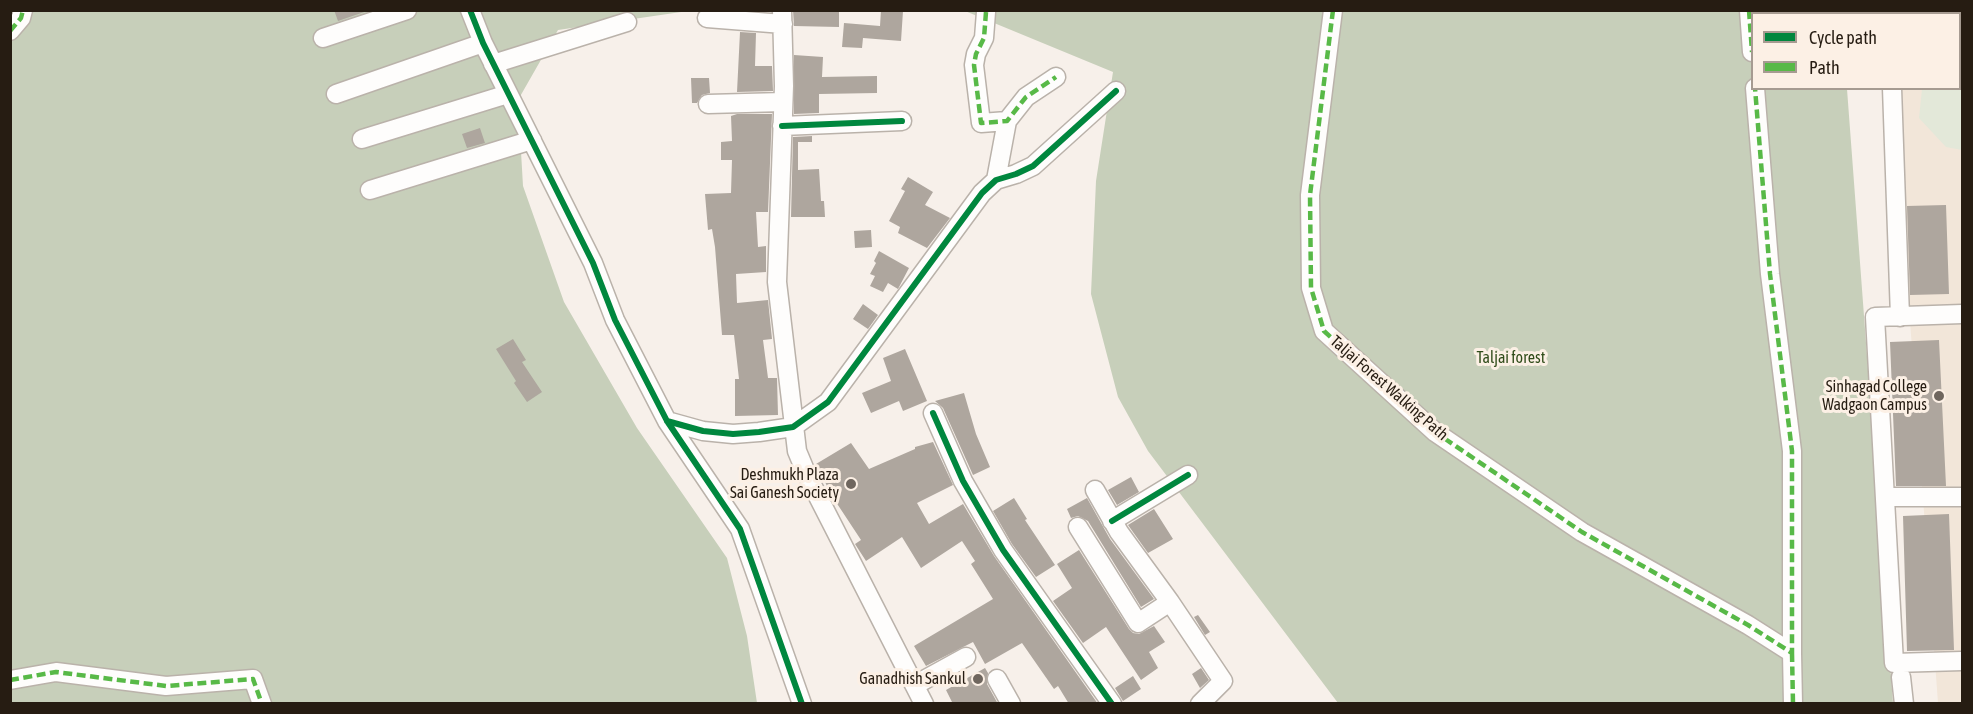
<!DOCTYPE html>
<style>
body{margin:0}
#map{position:relative;width:1973px;height:714px;overflow:hidden;background:#f7f0ea;font-family:"Asap Condensed",sans-serif}
canvas{display:block}
.frame{position:absolute;inset:0;border:12px solid #261c12;pointer-events:none}
.legend{position:absolute;left:1751px;top:12px;width:210px;height:78px;box-sizing:border-box;background:#fcf0e5;border:2px solid #a69b91;margin:0;padding:8px 10px;list-style:none;font-size:18px;color:#261c12}
.legend li{display:flex;align-items:center;gap:12px;height:30px}
.legend b{width:30px;border:2px solid #a69b91}
</style>
<div id="map">
<canvas width="1973" height="714"></canvas>
<div class="frame"></div>
<ul class="legend">
<li><b style="height:8px;background:#00873e"></b>Cycle path</li>
<li><b style="height:8px;background:#58b947"></b>Path</li>
</ul>
</div>
<script>
const c = document.querySelector('canvas').getContext('2d');
c.lineJoin = 'round';
function fill(path, color) { c.fillStyle = color; c.fill(path, 'evenodd'); }
const poly = rows => new Path2D(rows.map(r => 'M' + r).join(''));
function strokePath(path, color, width, dash) { c.strokeStyle = color; c.lineWidth = width; c.lineCap = dash ? 'butt' : 'round'; c.setLineDash(dash || []); c.stroke(path); }
function drawText(font, color, halo, rows, align = 'center') {
  c.font = font + ' "Asap Condensed",sans-serif'; c.lineWidth = 6; c.setLineDash([]); c.textBaseline = 'middle'; c.strokeStyle = halo; c.fillStyle = color; for (const [text, x, y, turn = 0] of rows) {
    c.save(); c.translate(x, y); c.rotate((+turn || 0) * Math.PI / 180); c.textAlign = isNaN(turn) ? turn : align; if (halo) c.strokeText(text, 0, 0); c.fillText(text, 0, 0); c.restore();
  }
}
fill(poly([
 [1887,11,1962,11,1962,703,1938,703,1893,89,1960,88,1960,14,1887,14]
]), '#f2e6d9');
fill(poly([
 [1957,11,1962,11,1962,150,1946,147,1919,118,1922,89,1960,88,1960,14,1954,13]
]), '#e3e8d9');
fill(poly([
 [10,11,688,11,558,30,518,100,523,186,564,302,637,428,727,558,747,636,757,703,11,703],
 [965,11,1841,11,1842,13,1752,14,1752,88,1847,89,1893,703,1338,703,1148,451,1118,397,1091,294,1096,181,1113,72]
]), '#c7cfba');
fill(poly([
 [334,10,370,10,338,21],
 [793,10,839,10,839,27,794,26],
 [881,10,903,11,901,41,863,38,862,48,842,47,844,23,880,26],
 [740,32,756,33,755,66,772,66,773,91,737,92],
 [794,55,823,57,822,77,877,76,877,93,819,94,819,113,794,114],
 [691,78,709,78,710,93,702,95,697,103,692,103],
 [737,114,772,114,768,212,756,212,758,247,766,246,766,272,736,274,737,303,768,300,772,339,763,340,768,378,777,378,778,415,735,416,735,379,739,379,734,335,722,335,715,247,712,229,708,230,705,194,731,193,732,160,721,160,721,142,732,141,731,116],
 [480,128,485,143,467,148,462,134],
 [812,136,812,142,798,142,798,170,819,169,821,201,824,201,825,217,791,217,793,137],
 [908,177,933,192,925,205,950,218,927,248,898,233,900,227,889,221,905,191,901,189],
 [1946,205,1949,294,1910,295,1907,206],
 [871,230,872,247,855,248,854,231],
 [879,251,909,268,898,289,888,283,883,292,870,286,875,276,870,274,876,263,874,261],
 [863,304,878,315,868,329,853,319],
 [513,339,526,360,522,362,542,392,527,402,514,383,516,381,496,349],
 [1939,340,1946,486,1896,486,1890,342],
 [905,349,927,401,903,411,899,401,871,413,862,393,891,381,883,358],
 [964,393,976,434,990,467,973,475,943,408,935,401],
 [933,442,953,485,917,503,929,524,963,504,994,556,1098,704,1069,704,1058,686,1054,689,1022,643,985,664,973,642,926,666,914,646,993,599,971,564,975,561,962,541,921,568,902,537,866,561,855,544,861,540,832,496,816,464,851,443,869,469,915,449,915,447],
 [1131,477,1139,492,1117,505,1108,490],
 [1014,498,1027,519,1025,520,1055,565,1036,577,1012,544,993,511],
 [1087,498,1110,539,1154,599,1141,607,1088,521,1078,516,1071,518,1067,509],
 [1154,509,1173,539,1148,553,1128,525],
 [1949,514,1954,650,1907,651,1903,516],
 [1079,550,1129,629,1133,633,1139,634,1154,626,1165,642,1149,652,1158,668,1141,680,1106,627,1083,643,1053,601,1072,588,1057,564],
 [1198,615,1210,632,1205,635,1194,617],
 [985,668,988,673,987,684,998,704,953,704,946,690],
 [1201,668,1209,680,1200,688,1192,674],
 [1133,676,1141,689,1123,701,1115,688]
]), '#aea69e');
const minor = poly([
 [470,10,483,43,593,263,615,320,667,421,740,529,802,704],
 [782,10,784,86,777,282,797,451,807,475,924,704],
 [1333,10,1310,195,1311,288,1324,331,1435,432,1582,532,1748,625,1792,653,1792,451,1770,274,1755,88],
 [1749,10,1752,52],
 [1889,10,1890,14],
 [986,12,984,38,976,54,974,65,981,123,1007,121],
 [707,18,783,24],
 [10,31,21,18,23,10],
 [323,38,407,10],
 [493,64,627,22],
 [1892,88,1900,317],
 [336,94,483,43],
 [708,104,783,102],
 [782,126,902,121],
 [362,139,508,94],
 [996,180,1007,121,1026,97,1056,77],
 [370,190,532,140],
 [1962,314,1875,317,1894,663,1962,661],
 [933,413,963,481,1003,550,1112,704],
 [667,421,703,431,733,434,759,432,793,427,828,402,982,193,996,180,1016,174,1033,166,1116,91],
 [1095,490,1119,532,1170,602,1223,681,1200,704],
 [1885,497,1962,497],
 [1112,521,1188,475],
 [1078,527,1138,623,1170,602],
 [1792,653,1793,704],
 [1901,677,1904,704],
 [997,679,1011,704],
 [10,680,56,672,166,686,253,679,262,704],
 [915,685,966,657]
]);
strokePath(minor, '#bab2aa', 21);
strokePath(minor, '#fefdfc', 18);
strokePath(poly([
 [1333,10,1310,195,1311,288,1324,331,1435,432,1582,532,1748,625,1792,653,1792,451,1770,274,1755,88],
 [1749,10,1752,52],
 [986,12,984,38,976,54,974,65,981,123,1007,121,1026,97,1056,77],
 [10,31,21,18,23,10],
 [1792,653,1793,704],
 [10,680,56,672,166,686,253,679,262,704]
]), '#58b947', 4.5, [9, 4.5]);
strokePath(poly([
 [470,10,483,43,593,263,615,320,667,421,740,529,802,704],
 [782,126,902,121],
 [933,413,963,481,1003,550,1112,704],
 [667,421,703,431,733,434,759,432,793,427,828,402,982,193,996,180,1016,174,1033,166,1116,91],
 [1112,521,1188,475]
]), '#00873e', 6);
for (const [x, y, r, color] of [
 [1939,396,6,"#6f665e"],
 [851,484,6,"#6f665e"],
 [978,679,6,"#6f665e"]
]) { const dot = new Path2D(); dot.arc(x, y, r, 0, 2 * Math.PI); c.fillStyle = color; c.fill(dot); strokePath(dot, '#fcf0e5', 2); }
drawText('16px', '#304c1a', '#fcf0e5', [
 ["Taljai forest",1511,358]
]);
drawText('16px', '#261c12', '#fcf0e5', [
 ["Sinhagad College",1927,387],
 ["Wadgaon Campus",1927,405],
 ["Deshmukh Plaza",839,475],
 ["Sai Ganesh Society",839,493],
 ["Ganadhish Sankul",966,679]
], 'right');
drawText('16px', '#261c12', '#fcf0e5', [
 ["Taljai Forest Walking Path",1389,388,41]
]);
</script>
